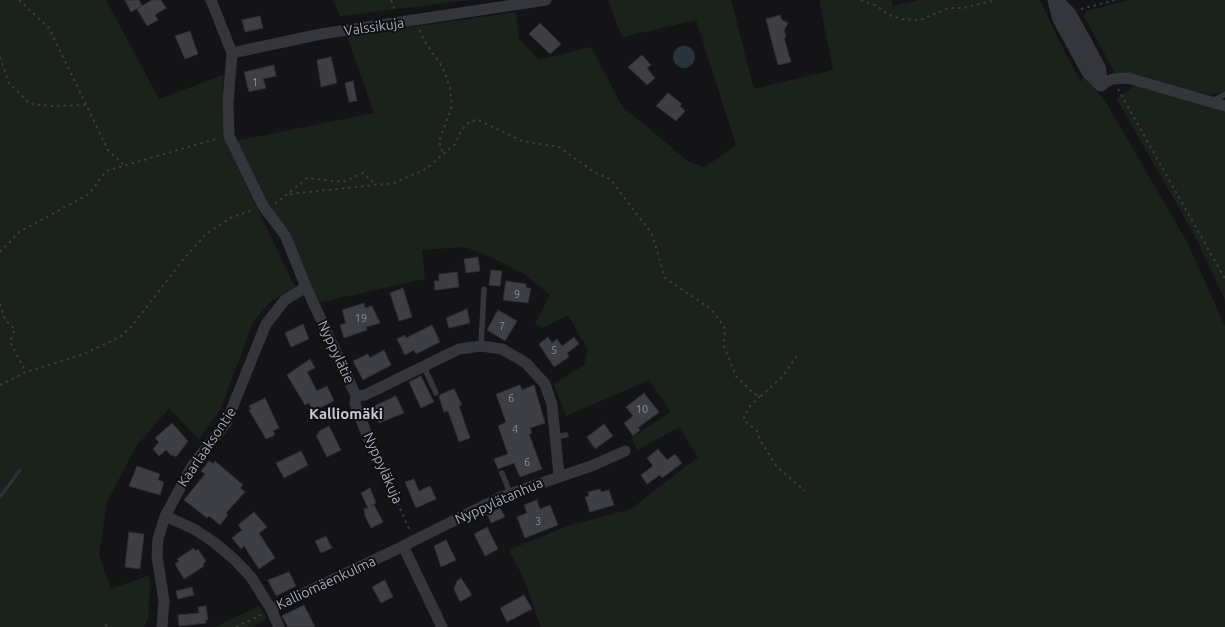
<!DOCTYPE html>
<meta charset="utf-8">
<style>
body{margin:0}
canvas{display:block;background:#141417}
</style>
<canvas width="1225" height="627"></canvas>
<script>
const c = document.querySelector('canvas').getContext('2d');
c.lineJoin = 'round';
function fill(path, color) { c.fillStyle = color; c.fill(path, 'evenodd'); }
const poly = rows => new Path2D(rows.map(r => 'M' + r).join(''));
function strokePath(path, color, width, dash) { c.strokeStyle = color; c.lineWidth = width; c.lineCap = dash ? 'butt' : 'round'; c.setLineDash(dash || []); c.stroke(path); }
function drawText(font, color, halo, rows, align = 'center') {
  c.font = font + ' Ubuntu,sans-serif'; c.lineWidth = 4; c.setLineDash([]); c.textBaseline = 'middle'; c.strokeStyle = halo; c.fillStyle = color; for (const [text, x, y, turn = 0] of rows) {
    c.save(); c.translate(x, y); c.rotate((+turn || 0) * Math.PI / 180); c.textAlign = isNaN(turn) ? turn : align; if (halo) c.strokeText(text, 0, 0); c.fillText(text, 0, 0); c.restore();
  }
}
fill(poly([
 [0,0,106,0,159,99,223,75,225,141,295,287,270,302,253,322,221,408,199,439,169,408,135,448,107,502,99,555,111,589,148,576,150,582,148,619,144,627,0,627],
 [333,0,469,0,340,16],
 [608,0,731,0,754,89,833,70,819,0,892,0,893,6,918,0,1040,0,1065,53,1080,80,1086,77,1107,104,1187,242,1225,326,1225,627,541,627,523,577,509,550,568,526,631,509,698,457,679,427,638,450,631,438,671,412,649,380,566,416,554,384,584,365,588,349,568,315,543,328,535,324,550,295,524,274,489,256,465,247,422,250,425,279,317,303,289,230,269,208,236,141,374,113,347,36,516,12,519,39,539,60,591,47,622,106,689,162,705,167,736,145,696,20,622,37],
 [1131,0,1225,0,1225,91,1209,95,1115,73,1084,16,1087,11],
 [1135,84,1207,102,1225,111,1225,300,1195,236,1116,98,1127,92],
 [259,606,267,618,252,627,215,627]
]), '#1a221b');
fill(poly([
 '673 57a11 11 0 1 1 22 0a11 11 0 1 1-22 0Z'
]), '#29333c');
strokePath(poly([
 [0,497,20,470]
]), '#29333c', 3);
const building = poly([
 [125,0,139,0,142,6,131,12,125,0],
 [152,0,161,0,166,8,155,15,158,20,147,26,137,9,152,0],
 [780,15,782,20,788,23,784,30,786,37,784,38,791,62,778,65,766,19,780,15],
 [260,16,263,28,245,32,242,20,260,16],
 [540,23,561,44,550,54,529,34,540,23],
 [190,31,198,54,185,59,175,36,190,31],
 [642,55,651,65,647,68,655,78,647,85,628,67,642,55],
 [331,57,337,83,321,87,317,60,331,57],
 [274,65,276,76,263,79,266,88,249,92,244,72,274,65],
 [353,81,357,101,349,102,345,83,353,81],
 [668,93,682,104,680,106,685,111,676,121,656,106,668,93],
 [478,257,480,271,466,273,464,259,478,257],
 [491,270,502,271,500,286,489,285,491,270],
 [457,272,459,287,435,290,434,281,439,281,439,274,457,272],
 [506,281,526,284,526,288,531,288,528,303,503,300,506,281],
 [403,288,412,317,399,321,390,293,403,288],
 [364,303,365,308,372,306,380,323,366,327,367,330,344,338,340,325,346,323,342,310,364,303],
 [467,309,470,323,449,328,446,318,467,309],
 [498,310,517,321,505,341,487,330,498,310],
 [303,324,309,339,291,347,285,333,303,324],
 [432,325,440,342,416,354,414,350,405,355,397,339,405,335,406,338,432,325],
 [548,337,552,343,557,339,562,346,574,337,579,344,567,353,569,357,554,367,539,344,548,337],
 [384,350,391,365,363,380,353,361,368,354,370,358,384,350],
 [310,359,315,368,307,372,317,391,327,386,334,401,313,411,309,403,305,405,287,375,310,359],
 [421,376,434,402,421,408,409,382,421,376],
 [520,385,522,390,534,385,545,423,530,428,532,433,529,434,542,469,520,477,514,463,498,469,494,459,508,454,498,426,506,422,496,394,520,385],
 [454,389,462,405,459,406,470,438,459,442,448,411,444,412,439,397,441,394,454,389],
 [644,393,659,412,638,428,640,430,633,436,624,423,633,416,626,407,644,393],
 [396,396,404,413,379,423,372,407,396,396],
 [265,398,279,428,273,431,275,435,266,439,249,410,251,409,249,406,265,398],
 [172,423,188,441,176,457,173,455,172,456,166,450,159,456,153,449,159,442,155,438,172,423],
 [604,424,613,436,595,449,587,437,604,424],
 [329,426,341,450,327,457,316,435,319,434,318,432,329,426],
 [658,449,667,460,675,454,682,463,662,478,660,475,647,484,641,475,653,466,647,458,658,449],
 [301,451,308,465,284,478,276,463,301,451],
 [209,461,213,464,215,461,243,485,240,488,245,492,226,513,228,515,220,525,209,516,207,518,184,500,205,474,201,471,209,461],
 [137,466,160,474,158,480,164,482,160,495,129,486,137,466],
 [414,479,419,491,430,486,436,499,416,508,405,482,414,479],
 [370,488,376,503,371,506,374,505,383,522,371,528,365,516,364,509,368,508,361,493,370,488],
 [600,489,601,492,609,490,614,505,590,512,585,497,589,496,588,492,600,489],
 [537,500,540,509,550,505,558,525,525,538,517,517,527,513,524,505,537,500],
 [500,508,505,517,491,523,487,514,500,508],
 [254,512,267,527,259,533,275,558,259,569,244,546,241,549,232,538,242,530,238,525,254,512],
 [487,527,498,549,485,556,474,534,487,527],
 [129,532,144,534,140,569,125,567,129,532],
 [326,536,332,548,321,553,315,541,326,536],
 [446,540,456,560,441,567,434,546,446,540],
 [194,548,195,551,198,549,206,561,203,564,204,566,184,579,175,564,179,561,177,559,194,548],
 [289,572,296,586,276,596,268,580,289,572],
 [461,578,472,595,460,602,454,589,457,581,461,578],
 [385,580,393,597,381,603,372,587,385,580],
 [192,587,194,595,178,599,176,591,192,587],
 [524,595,532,609,507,622,500,608,524,595],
 [304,605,315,627,288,627,282,616,304,605],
 [206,606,208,620,205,620,206,623,179,626,178,615,199,613,198,607,206,606]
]);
fill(building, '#3e3f44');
strokePath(building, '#2e2e33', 1);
strokePath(poly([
 [19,0,49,28,108,150,124,165],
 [391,0,395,11],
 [861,0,877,6,889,15,902,19,920,20,949,8,963,8,996,0],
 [1081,9,1115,0],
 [420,30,423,39,443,68,450,88,452,106,439,141,443,154],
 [0,57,9,83,30,104,51,106,87,105],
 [1118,89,1225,279],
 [290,194,394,183,426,169,455,144,461,131,470,121,478,120,522,141,559,147,594,172,610,179,652,234,665,278,711,309,720,321,725,329,724,346,736,376,754,394,761,396,783,376,797,355],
 [275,204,307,178,343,182,363,173,375,184],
 [0,252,19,232,89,194,106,171,219,138],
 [0,304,5,320,15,329,10,342,26,372],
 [0,385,26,372,84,354,121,336,132,326,182,261,206,234,232,217,253,210],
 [760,396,751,405,744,416,744,420,757,431,760,440,777,467,805,491],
 [374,449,410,531],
 [105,625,112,627],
 [236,627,261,615]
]), '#3b3d43', 2, [2.5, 4]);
strokePath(poly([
 [1213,101,1225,94],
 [481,346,484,289],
 [423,365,436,393],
 [555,437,566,435],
 [502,473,510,493]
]), '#35363c', 5.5);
strokePath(poly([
 [211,0,232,53,228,103,229,136,263,206,285,235,306,287,356,396,365,395,459,349,481,346,502,349,526,363,545,384,552,405,559,475],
 [232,53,321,34,546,0],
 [1101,84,1113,79,1128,78,1225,106],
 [356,396,355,404,369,440],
 [165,516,194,529,215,543,235,560,251,577,271,609,395,550,501,497,594,465,625,451],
 [403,546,442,627],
 [271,609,279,627],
 [162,627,164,601,157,556,158,539,165,516,192,466,226,423,266,324,285,300,306,287]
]), '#35363c', 11);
strokePath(poly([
 [1055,0,1060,19,1089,72,1101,84],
 [1056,1,1069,14,1098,67,1101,84]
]), '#35363c', 15);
drawText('11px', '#8b8f9b', null, [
 ["1",255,82],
 ["9",517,294],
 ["19",361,318],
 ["7",502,326],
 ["5",554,350],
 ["6",511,398],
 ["10",642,409],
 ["4",515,429],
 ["6",527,462],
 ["3",538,521]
]);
drawText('14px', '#a5aab8', '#0f0f12', [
 ["Valssikuja",374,27,-8],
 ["Nyppylätie",336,352,65],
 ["Kaarlaaksontie",207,447,-56],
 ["Nyppyläkuja",383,468,66],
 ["Nyppylätanhua",499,501,-24],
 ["Kalliomäenkulma",326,583,-25]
]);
drawText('bold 15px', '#c6c9d4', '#0f0f12', [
 ["Kalliomäki",346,414]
]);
</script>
